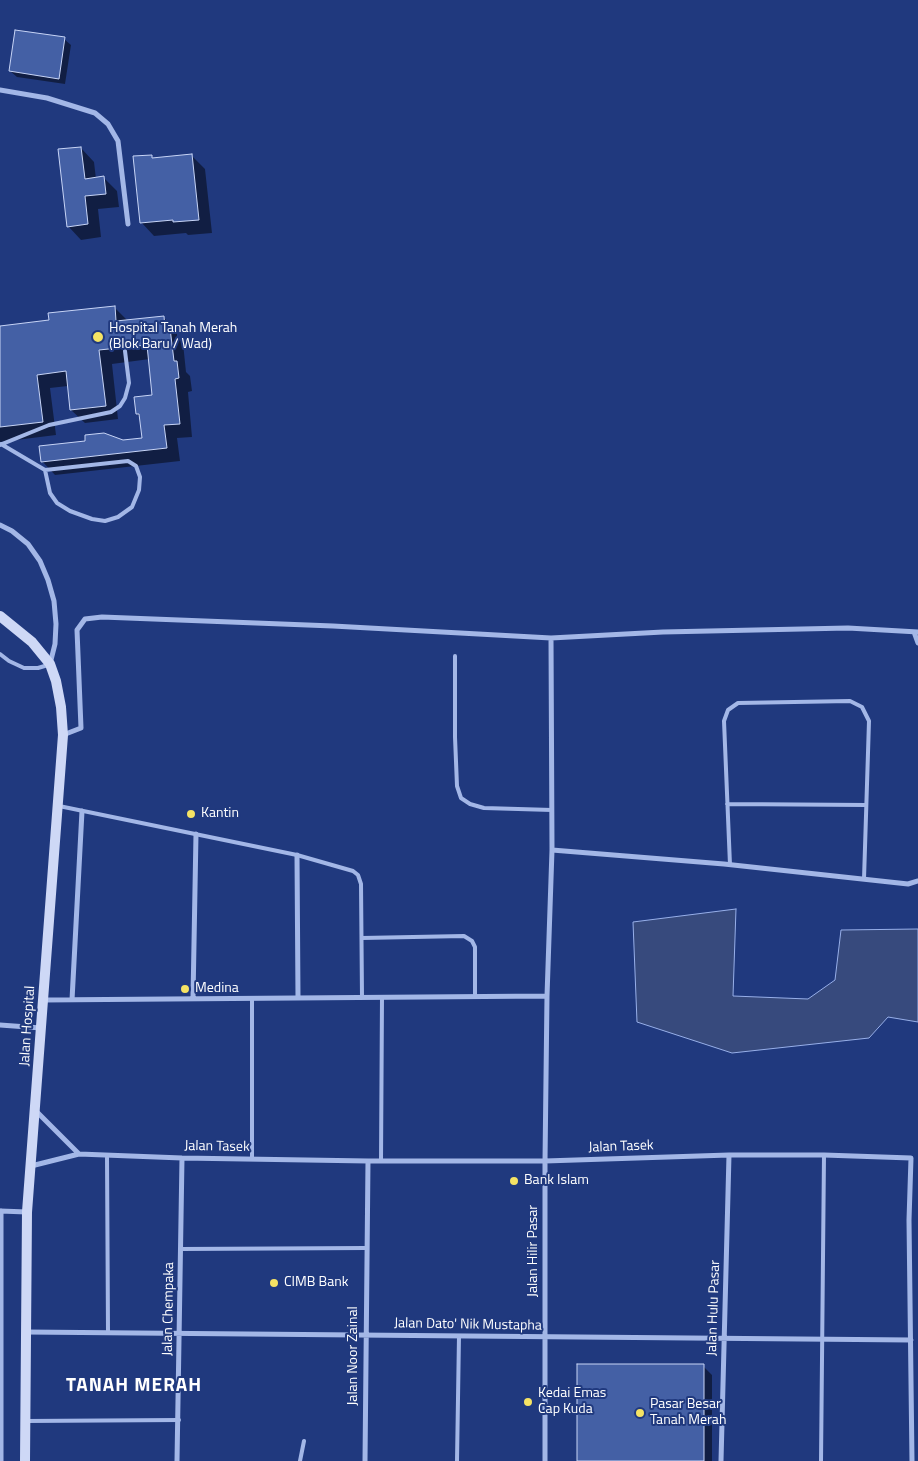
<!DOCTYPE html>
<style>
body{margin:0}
canvas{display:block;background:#20397e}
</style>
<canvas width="918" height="1461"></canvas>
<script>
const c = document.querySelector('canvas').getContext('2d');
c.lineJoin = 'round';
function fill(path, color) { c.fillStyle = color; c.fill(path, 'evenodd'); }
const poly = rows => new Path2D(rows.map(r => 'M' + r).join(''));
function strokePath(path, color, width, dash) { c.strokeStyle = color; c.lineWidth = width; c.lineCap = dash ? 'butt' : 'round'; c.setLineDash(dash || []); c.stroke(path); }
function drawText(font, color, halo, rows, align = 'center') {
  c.font = font + ' "Titillium Web",sans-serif'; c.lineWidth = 4; c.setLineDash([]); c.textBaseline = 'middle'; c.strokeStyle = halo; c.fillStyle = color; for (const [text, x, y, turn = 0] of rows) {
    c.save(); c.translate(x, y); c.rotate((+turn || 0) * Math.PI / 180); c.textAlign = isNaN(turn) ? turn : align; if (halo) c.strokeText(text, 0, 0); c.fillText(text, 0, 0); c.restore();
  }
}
const water = poly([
 [736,909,733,996,808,999,835,980,841,930,918,929,918,1022,888,1017,869,1038,732,1053,637,1022,633,922,736,909]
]);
fill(water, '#374a7d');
strokePath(water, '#97afe9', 1);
fill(poly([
 [64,39,71,45,65,84,17,77,10,71],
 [81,148,94,162,96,179,104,178,117,191,119,207,98,209,101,237,81,240,68,226],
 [191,155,205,169,212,233,188,235,186,233,154,236,141,222,151,156,154,159],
 [114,307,128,321,163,317,177,330,177,337,183,343,186,372,190,376,192,391,188,392,192,437,177,438,180,461,55,475,42,461,123,441,144,439,141,418,137,414,154,396,150,359,112,364,118,419,85,423,71,410,68,386,50,388,56,435,0,442,0,327,51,321],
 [703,1366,712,1375,712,1461,578,1461]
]), '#0007');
const building = poly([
 [15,30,65,37,59,79,9,71,15,30],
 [81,147,85,179,104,176,106,194,85,196,88,224,67,227,58,149,81,147],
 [192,154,199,220,173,222,173,220,140,223,133,156,152,155,152,158,192,154],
 [115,306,116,321,164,316,165,329,170,328,174,361,177,361,179,378,175,379,180,424,164,425,167,448,41,462,39,446,85,441,85,435,104,433,123,440,142,438,139,414,136,414,134,397,152,395,147,345,99,350,106,406,70,410,66,371,37,375,43,422,0,427,0,326,49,320,48,313,115,306],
 [577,1364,704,1364,704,1461,577,1461,577,1364]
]);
fill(building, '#4460a5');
strokePath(building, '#c7d4f6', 1);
strokePath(poly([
 [1,444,45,470,50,493,57,503,70,511,92,519,105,521,118,517,132,507,139,490,140,477,136,466,128,461,45,470],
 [0,445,49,425,111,412,120,406,125,398,129,383,125,351],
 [0,654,9,661,24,668,38,668,48,665],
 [455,656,455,737,457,786,461,798,470,804,484,808,552,810],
 [727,804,866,805],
 [59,806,297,855,353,871,358,875,361,884,362,997],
 [730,865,724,721,728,710,738,703,850,701,862,707,869,721,864,879],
 [362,938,464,936,472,941,475,947,475,996],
 [252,998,252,1159],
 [107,1155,108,1332],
 [381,1161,382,997],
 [181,1249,366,1248],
 [26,1421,179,1420],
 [300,1461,304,1441],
 [457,1461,459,1336],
 [821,1461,824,1155]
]), '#a3b7e7', 4);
strokePath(poly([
 [0,90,47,98,95,113,108,124,118,141,128,224],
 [0,525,12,531,28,544,40,561,48,580,54,601,56,624,55,644,50,664],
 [914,632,918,643],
 [63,735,81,728,77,630,85,619,102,617,333,626,551,638,663,632,848,628,918,632],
 [552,850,724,864,908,884,918,881],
 [297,855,298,998],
 [193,998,196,834],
 [43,1000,547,996],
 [72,1000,82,811],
 [0,1025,41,1028],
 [35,1110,79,1154],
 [31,1166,79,1154,182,1158,368,1161,545,1161,729,1155,824,1155,911,1158,909,1220,912,1461],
 [0,1211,27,1212],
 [26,1332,911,1340],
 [1,1461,1,1211],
 [177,1461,182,1158],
 [365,1461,368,1161],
 [545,1461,545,1161,547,996,552,850,551,638],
 [721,1461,729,1155]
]), '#a3b7e7', 5);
strokePath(poly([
 [0,616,32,642,50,664,56,681,61,707,63,735,27,1212,25,1461]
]), '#ced8f6', 10);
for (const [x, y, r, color] of [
 [98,337,6,"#f5e364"],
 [191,814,5,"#f5e364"],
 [185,989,5,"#f5e364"],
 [514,1181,5,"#f5e364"],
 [274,1283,5,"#f5e364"],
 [528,1402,5,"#f5e364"],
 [640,1413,5,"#f5e364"]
]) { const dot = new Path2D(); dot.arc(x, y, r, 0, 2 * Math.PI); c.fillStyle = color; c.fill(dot); strokePath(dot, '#20397e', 2); }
drawText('14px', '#fff', '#20397e', [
 ["Hospital Tanah Merah",109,329],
 ["(Blok Baru / Wad)",109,345],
 ["Kantin",201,814],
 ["Medina",195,989],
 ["Bank Islam",524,1181],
 ["CIMB Bank",284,1283],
 ["Kedai Emas",538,1394],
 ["Cap Kuda",538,1410],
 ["Pasar Besar",650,1405],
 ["Tanah Merah",650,1421]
], 'left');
drawText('14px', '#fff', '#20397e', [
 ["Jalan Hospital",28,1026,-86],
 ["Jalan Tasek",217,1147,1],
 ["Jalan Tasek",621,1147,-2],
 ["Jalan Hilir Pasar",534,1251,-90],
 ["Jalan Hulu Pasar",714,1308,-88],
 ["Jalan Chempaka",169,1309,-89],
 ["Jalan Dato' Nik Mustapha",468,1325,1],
 ["Jalan Noor Zainal",354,1356,-90]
]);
c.letterSpacing = '1px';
drawText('bold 19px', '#fff', '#20397e', [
 ["TANAH MERAH",134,1386]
]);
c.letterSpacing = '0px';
</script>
